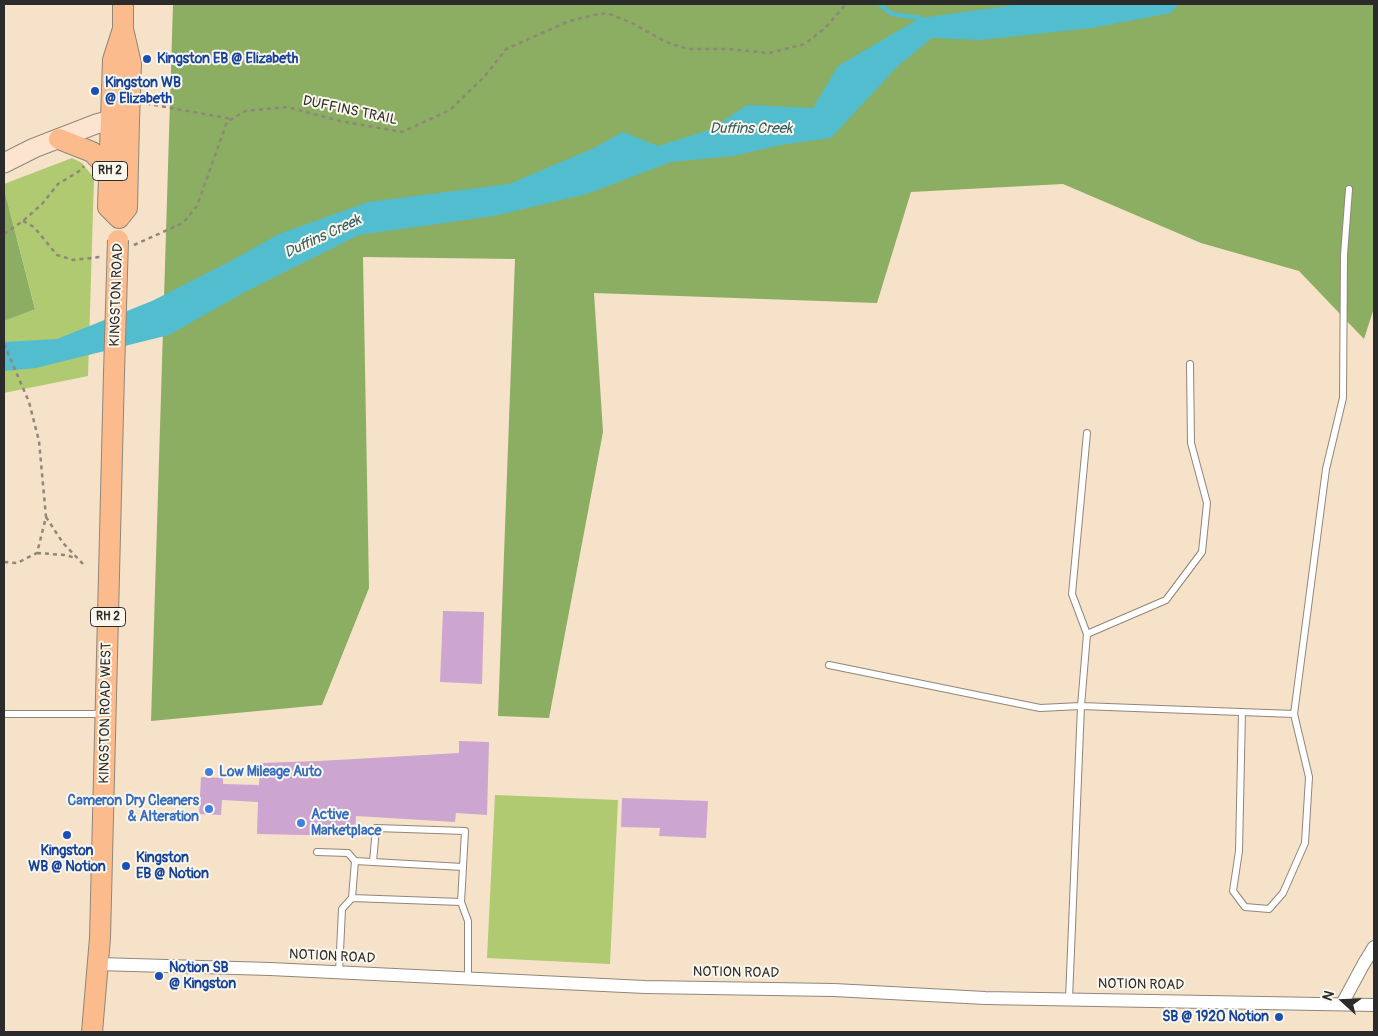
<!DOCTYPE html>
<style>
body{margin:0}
#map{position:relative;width:1378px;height:1036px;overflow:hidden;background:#f5e2c8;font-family:Pangolin,sans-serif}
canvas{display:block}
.frame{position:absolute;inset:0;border:5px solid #2b2b2b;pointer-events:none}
.north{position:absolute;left:1318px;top:976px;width:50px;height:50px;-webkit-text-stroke:4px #fbf7ec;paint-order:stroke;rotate:290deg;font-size:14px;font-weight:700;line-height:20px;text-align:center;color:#2b2b2b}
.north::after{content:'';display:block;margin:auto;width:18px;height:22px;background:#2b2b2b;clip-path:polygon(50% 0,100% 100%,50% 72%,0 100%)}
</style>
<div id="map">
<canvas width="1378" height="1036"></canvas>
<div class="frame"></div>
<div class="north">N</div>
</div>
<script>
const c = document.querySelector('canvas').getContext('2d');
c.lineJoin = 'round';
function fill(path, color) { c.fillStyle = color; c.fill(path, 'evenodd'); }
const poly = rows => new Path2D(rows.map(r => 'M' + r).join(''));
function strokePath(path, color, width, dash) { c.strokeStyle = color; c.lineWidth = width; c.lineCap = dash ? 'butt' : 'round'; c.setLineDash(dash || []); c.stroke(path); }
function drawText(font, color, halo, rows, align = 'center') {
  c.font = font + ' Pangolin,sans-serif'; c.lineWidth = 4; c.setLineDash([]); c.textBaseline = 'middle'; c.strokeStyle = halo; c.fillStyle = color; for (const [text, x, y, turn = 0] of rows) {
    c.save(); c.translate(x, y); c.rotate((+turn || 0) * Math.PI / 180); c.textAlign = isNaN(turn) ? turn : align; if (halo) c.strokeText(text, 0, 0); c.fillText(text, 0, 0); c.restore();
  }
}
fill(poly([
 [72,158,82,163,94,178,88,376,4,393,4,321,35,308,4,189,4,184],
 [495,795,618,800,610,964,487,958]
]), '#afca70');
fill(poly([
 [173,4,1374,4,1374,308,1364,339,1299,271,1201,243,1063,184,911,192,877,303,594,293,603,432,549,718,498,716,515,259,363,257,369,588,322,705,151,721],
 [4,189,35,309,4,321]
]), '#8bae62');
fill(poly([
 [1021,4,1179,4,1171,13,1092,28,981,40,932,38,898,66,831,138,781,145,733,156,671,162,587,194,494,216,359,235,245,292,169,335,36,368,4,371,4,342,57,339,152,301,227,263,279,234,368,202,509,184,592,149,623,132,658,146,709,130,747,105,813,108,838,66,920,18]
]), '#52bdce');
strokePath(poly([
 [879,4,892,14,920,18]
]), '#52bdce', 4.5);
fill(poly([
 [443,611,484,612,482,684,440,682],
 [459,741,489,742,487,815,456,813,455,822,356,816,355,836,257,834,258,802,222,800,221,815,199,814,201,777,223,778,223,784,259,785,260,763,319,761,459,753],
 [622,798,708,801,706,838,659,836,660,828,621,827]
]), '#cca6d0');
const lane = poly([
 [1190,364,1191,443,1207,503,1202,552,1166,600,1087,634,1081,706,1294,714,1326,469,1343,398,1344,255,1349,189],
 [1087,634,1072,594,1087,433],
 [829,665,1040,708,1081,706,1069,999],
 [1242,712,1239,851,1233,891,1245,907,1269,909,1283,893,1305,843,1309,777,1294,714],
 [4,714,102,714],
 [317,852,348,853,355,861],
 [373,862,376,828,465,831,463,867],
 [461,902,468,921,468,979],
 [339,972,342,909,352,898,355,861,463,867,461,902,352,898]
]);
const street = poly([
 [98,964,270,969,645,987,834,990,985,998,1374,1005],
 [1342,1004,1363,965,1374,947]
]);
const secondary = poly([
 [4,163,34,148,96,124,112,120,125,120]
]);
const primary = poly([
 [59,139,92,152,110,170],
 [119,218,127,208,129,121,131,64,123,29,123,4],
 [119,218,108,207,113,60,123,29],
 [92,1032,100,938,114,373]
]);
strokePath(lane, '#90867a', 8);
strokePath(street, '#90867a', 14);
strokePath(secondary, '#90867a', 21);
strokePath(primary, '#90867a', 22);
strokePath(poly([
 [147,102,149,104,232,119],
 [23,221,34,227,57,255,73,260,100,257],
 [4,234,23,221,42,204,58,184,81,170,84,166],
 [134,245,183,223,197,206,227,122,245,111,287,107,340,121,402,132,450,110,485,76,506,49,569,21,595,15,607,13,632,23,666,42,688,49,728,49,769,53,805,44,826,27,846,4],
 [4,344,29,402,39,441,46,517,37,553,17,563,4,562],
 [46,517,63,543,84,565],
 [37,553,65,555,76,558]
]), '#90867a', 2.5, [4, 4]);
strokePath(lane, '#fff', 6);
strokePath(street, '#fff', 12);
strokePath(secondary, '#fde4d1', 19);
strokePath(primary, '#fbbb8d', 20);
const primaryBridge = poly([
 [114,373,118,240]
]);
strokePath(primaryBridge, '#90867a', 22, []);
strokePath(primaryBridge, '#fbbb8d', 20);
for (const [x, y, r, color] of [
 [147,59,5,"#1a4fb4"],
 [95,91,5,"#1a4fb4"],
 [209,772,5,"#3f7fe0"],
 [209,809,5,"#3f7fe0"],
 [301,823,5,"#3f7fe0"],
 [67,835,5,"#1a4fb4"],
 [126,866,5,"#1a4fb4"],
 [159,976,5,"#1a4fb4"],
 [1279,1017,5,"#1a4fb4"]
]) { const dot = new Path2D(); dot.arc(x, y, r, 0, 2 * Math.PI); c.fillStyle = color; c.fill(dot); strokePath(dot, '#fbf7ec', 2); }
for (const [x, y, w] of [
 [110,171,35],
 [108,617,35]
]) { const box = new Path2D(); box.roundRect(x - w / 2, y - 9.5, w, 19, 4); c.fillStyle = '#fbf7ec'; c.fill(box); strokePath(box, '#2b2b2b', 1); }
drawText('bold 12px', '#2b2b2b', null, [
 ["RH 2",110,171],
 ["RH 2",108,617]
]);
drawText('bold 14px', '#164399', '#fbf7ec', [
 ["Kingston EB @ Elizabeth",157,59],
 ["Kingston WB",105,83],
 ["@ Elizabeth",105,99],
 ["Kingston",67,851,"center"],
 ["WB @ Notion",67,867,"center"],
 ["Kingston",136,858],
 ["EB @ Notion",136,874],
 ["Notion SB",169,968],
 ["@ Kingston",169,984],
 ["SB @ 1920 Notion",1269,1017,"right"]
], 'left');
drawText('14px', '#2b2b2b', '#fbf7ec', [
 ["DUFFINS TRAIL",350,111,12],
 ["KINGSTON ROAD",117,295,-88],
 ["KINGSTON ROAD WEST",106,713,-89],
 ["NOTION ROAD",332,957,3],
 ["NOTION ROAD",736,973,1],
 ["NOTION ROAD",1141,985,1]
]);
drawText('bold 14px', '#366cbe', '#fbf7ec', [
 ["Low Mileage Auto",219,772],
 ["Cameron Dry Cleaners",199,801,"right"],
 ["& Alteration",199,817,"right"],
 ["Active",311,815],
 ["Marketplace",311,831]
], 'left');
drawText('italic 15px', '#395e64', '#fbf7ec', [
 ["Duffins Creek",751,129],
 ["Duffins Creek",323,237,-25]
]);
</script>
